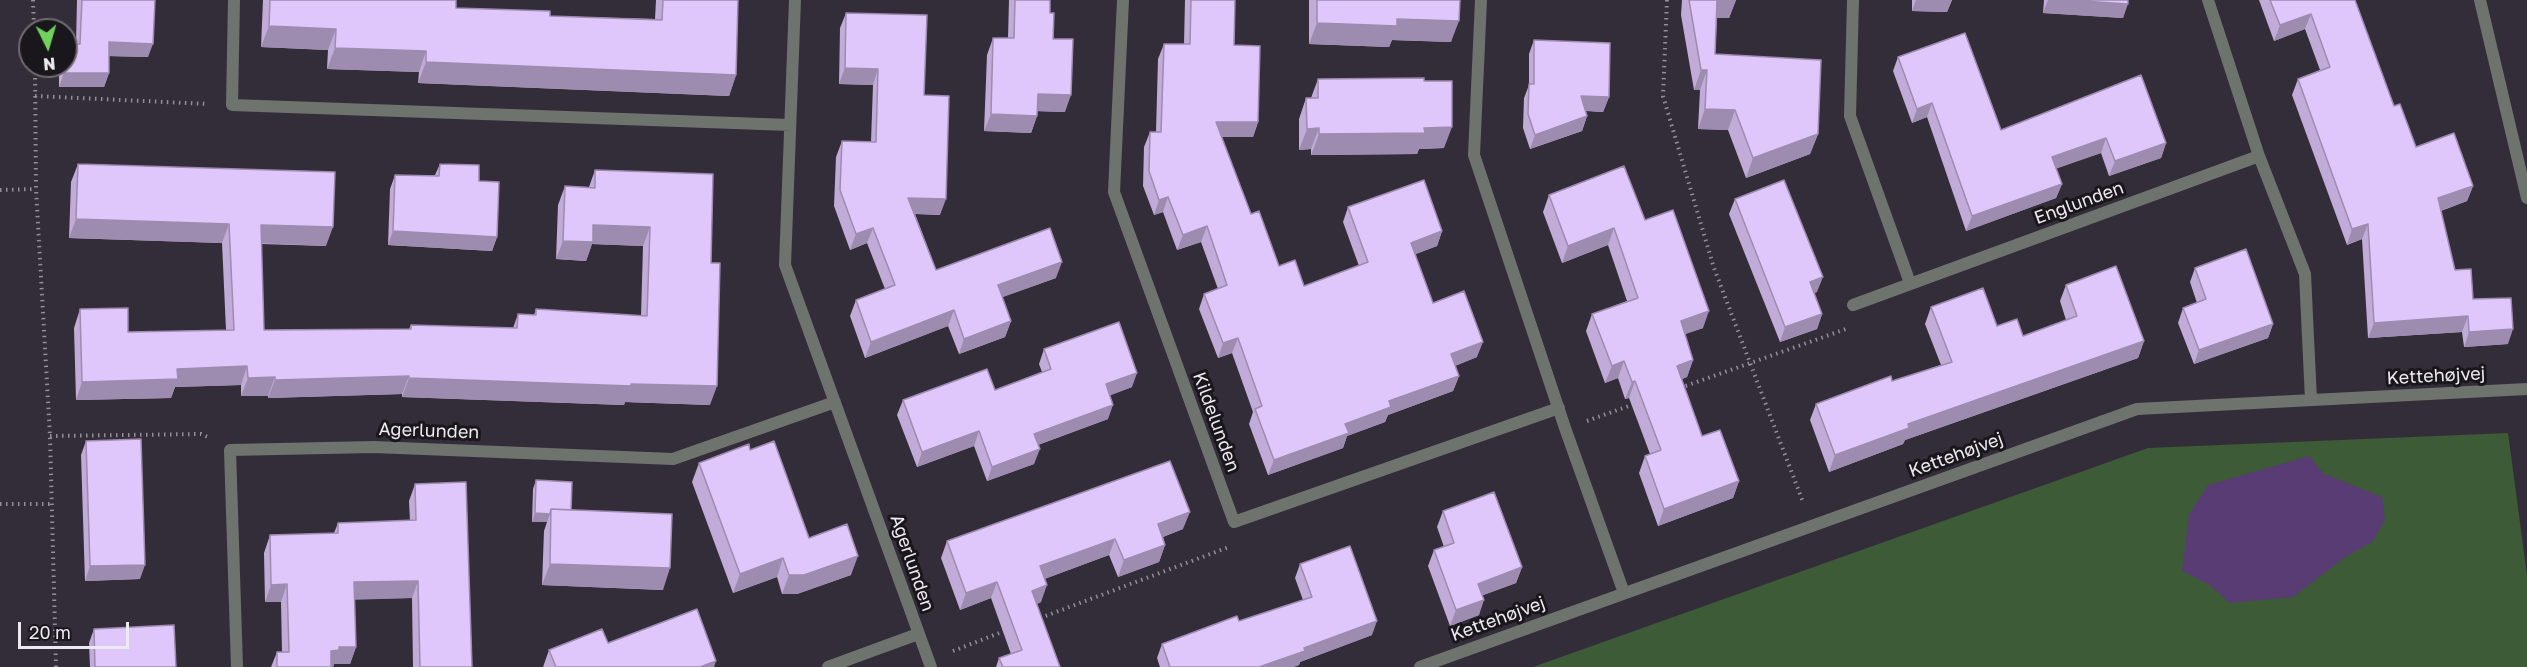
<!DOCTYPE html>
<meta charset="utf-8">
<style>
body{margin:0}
#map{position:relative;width:2527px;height:667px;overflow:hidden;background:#332d39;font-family:"Golos Text",sans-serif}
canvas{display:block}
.north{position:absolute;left:18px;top:18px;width:60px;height:60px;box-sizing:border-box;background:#1a171c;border:2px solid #6e6b71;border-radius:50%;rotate:175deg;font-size:16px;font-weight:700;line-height:24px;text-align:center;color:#ede9f1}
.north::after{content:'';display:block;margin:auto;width:21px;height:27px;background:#71d25e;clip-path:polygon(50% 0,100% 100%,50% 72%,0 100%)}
.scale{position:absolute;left:18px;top:622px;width:111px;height:27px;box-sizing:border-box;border:3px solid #ede9f1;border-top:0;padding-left:8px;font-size:18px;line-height:21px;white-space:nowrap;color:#ede9f1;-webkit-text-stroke:4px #1a171c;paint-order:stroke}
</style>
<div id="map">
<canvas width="2527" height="667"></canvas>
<div class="north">N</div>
<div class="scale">20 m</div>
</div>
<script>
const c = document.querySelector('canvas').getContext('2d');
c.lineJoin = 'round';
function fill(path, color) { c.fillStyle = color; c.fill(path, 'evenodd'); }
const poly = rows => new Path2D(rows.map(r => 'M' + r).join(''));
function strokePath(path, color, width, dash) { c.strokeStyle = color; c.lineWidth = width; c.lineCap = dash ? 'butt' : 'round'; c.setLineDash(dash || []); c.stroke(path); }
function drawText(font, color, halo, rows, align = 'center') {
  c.font = font + ' "Golos Text",sans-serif'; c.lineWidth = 6; c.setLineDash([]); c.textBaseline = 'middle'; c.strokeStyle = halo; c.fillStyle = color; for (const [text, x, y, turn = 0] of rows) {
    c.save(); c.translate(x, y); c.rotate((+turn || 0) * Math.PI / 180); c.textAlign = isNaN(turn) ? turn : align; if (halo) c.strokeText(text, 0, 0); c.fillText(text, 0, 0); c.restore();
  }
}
fill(poly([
 [2508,433,2527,575,2527,667,1533,667,2148,448]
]), '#3c5b36');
fill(poly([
 [2309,456,2324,474,2382,497,2385,520,2372,542,2345,557,2293,597,2229,603,2210,585,2182,571,2189,514,2208,485]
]), '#593c73');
strokePath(poly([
 [33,0,34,30],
 [1667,0,1663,96,1714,268,1803,502],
 [35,66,36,189,50,436,56,667],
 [35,96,208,104],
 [0,190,36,189],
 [1680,388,1846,329],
 [1587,421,1637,403],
 [50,436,201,434,210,438],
 [0,504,53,504],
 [1040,618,1229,547],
 [953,651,1007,630]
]), '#938e98', 4, [1.5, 4.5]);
strokePath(poly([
 [234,0,232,105,790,125],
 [795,0,785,265,931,667],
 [1123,0,1114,192,1234,522,1559,408],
 [1481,0,1474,155,1565,428,1624,593],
 [1853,0,1850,116,1910,283],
 [2208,0,2259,156,2305,274,2311,400],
 [2480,0,2527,198],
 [1853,305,2259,156],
 [237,667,230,450,374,447,673,459,835,402],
 [828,667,918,634],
 [1420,667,2137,409,2527,389]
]), '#6e736d', 12);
fill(poly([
 [77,0,155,0,148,57,109,56,109,73,104,87,59,87,59,66,66,66,76,44],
 [263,0,456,0,456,8,550,16,655,19,656,0,738,0,736,75,729,96,418,83,419,72,327,69,328,50,261,47],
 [1009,0,1050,0,1050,13,1065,112,1037,111,1037,116,1031,133,984,131,987,55,993,38,1008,38],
 [1185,0,1235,0,1234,45,1258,122,1253,137,1221,137,1251,214,1279,266,1304,286,1359,266,1343,222,1348,207,1442,231,1437,246,1415,254,1433,303,1477,357,1455,366,1459,376,1453,391,1388,415,1385,422,1347,436,1343,448,1268,475,1249,424,1253,412,1232,353,1218,358,1199,309,1204,294,1218,289,1201,242,1177,250,1163,212,1154,215,1143,186,1144,147,1150,132,1156,132,1158,59,1164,44,1184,44],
 [1309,0,1460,0,1451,42,1392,40,1389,47,1309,44],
 [1682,0,1736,0,1729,18,1717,18,1715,54,1818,134,1810,154,1746,178,1728,130,1698,129,1700,90,1694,90,1681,15],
 [1912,0,1952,0,1947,12,1912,11],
 [2044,0,2128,0,2123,18,2043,13],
 [2259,0,2355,0,2394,106,2416,147,2473,186,2467,201,2441,211,2455,270,2473,299,2508,344,2464,347,2462,332,2368,338,2362,239,2347,245,2292,95,2298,79,2320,70,2305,29,2274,41],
 [846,13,924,95,940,215,915,214,936,270,1056,278,1002,297,1011,321,1005,337,959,354,948,326,865,358,850,316,856,300,885,289,867,243,850,250,834,206,836,157,842,141,871,142,873,85,839,84,840,28],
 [1534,40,1609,97,1603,112,1586,111,1587,116,1582,131,1530,149,1523,128,1524,98,1529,85,1529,54],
 [1898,57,2001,130,2166,143,2161,158,2109,176,2101,153,2056,168,2062,184,2056,198,1966,231,1927,117,1912,123,1893,71],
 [1318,79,1424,81,1444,148,1419,149,1417,154,1311,155,1311,149,1299,150,1299,119,1306,98,1311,98],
 [78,164,326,246,261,244,264,330,409,329,411,325,513,328,518,314,534,315,536,309,641,316,643,246,592,244,586,261,556,259,558,205,565,186,589,187,595,170,711,263,710,405,625,402,624,405,402,397,402,394,268,398,268,396,241,396,241,385,175,387,171,398,76,400,74,328,80,309,128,332,226,330,222,243,69,238,71,182],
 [440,164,479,181,497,237,492,251,388,245,390,189,395,175,435,175],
 [1549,195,1645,220,1703,328,1685,334,1693,360,1687,377,1682,379,1702,436,1739,481,1733,498,1658,526,1639,473,1645,456,1650,454,1629,398,1625,399,1618,378,1605,383,1586,331,1592,314,1627,301,1608,245,1562,263,1543,212],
 [1735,199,1817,292,1814,293,1822,314,1817,329,1780,342,1729,214],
 [2195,268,2273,324,2268,338,2194,364,2178,323,2183,308,2197,303,2190,282],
 [2066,285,2144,341,2138,358,1905,440,1903,444,1829,472,1810,420,1816,404,1892,381,1941,365,1925,324,1931,307,1997,326,2023,336,2066,320,2060,301],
 [1044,349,1132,387,1110,395,1108,419,1038,445,1034,464,987,481,974,446,917,467,897,415,903,400,995,390,1042,372,1039,364],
 [86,441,140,579,85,581,81,455],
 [750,450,809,538,851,575,797,594,782,594,777,577,733,593,692,482,699,463],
 [536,480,571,510,663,590,542,585,544,531,547,522,532,522,533,489],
 [415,484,472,667,413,667,412,598,354,599,356,647,350,664,334,664,333,667,271,667,277,652,282,652,281,602,265,602,264,553,270,535,334,533,338,523,410,521,409,501],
 [1443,511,1522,567,1516,583,1483,595,1479,615,1450,626,1428,566,1434,550,1444,547,1437,527],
 [1183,529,1163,537,1165,545,1159,562,1118,577,1109,555,1044,579,1041,602,1037,604,1060,667,996,667,999,658,1011,654,991,598,960,610,941,558,947,541],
 [1300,564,1372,635,1300,662,1299,665,1293,667,1160,667,1157,658,1162,644,1239,621,1303,600,1295,578],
 [94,629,176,667,90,667,89,643],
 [608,643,714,667,543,667,549,650]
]), '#c1abd8');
fill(poly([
 [1717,0,1736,0,1729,18,1710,18],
 [1916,0,1952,0,1947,12,1912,11],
 [2048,0,2068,0,2128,4,2123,18,2043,13],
 [2311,14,2305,29,2274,41,2280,25],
 [1397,19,1459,21,1451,42,1392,40,1389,47,1309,44,1317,23],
 [269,26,336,29,328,50,261,47],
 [109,42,153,44,148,57,104,56],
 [335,48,426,51,419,72,327,69],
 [426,62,736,75,729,96,418,83],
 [845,68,878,69,873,85,839,84],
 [1701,70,1707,70,1700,90,1694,90],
 [64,73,109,73,104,87,59,87],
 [1038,94,1071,95,1065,112,1032,111],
 [1581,96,1609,97,1603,112,1575,110],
 [1932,103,1927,117,1912,123,1917,109],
 [1705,109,1735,110,1728,130,1698,129],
 [991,114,1037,116,1031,133,984,131],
 [1587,116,1582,131,1530,149,1535,135],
 [1216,122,1258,122,1253,137,1210,137],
 [1452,127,1444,148,1419,149,1417,154,1311,155,1319,134,1424,128],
 [1319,128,1311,149,1299,150,1307,129],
 [1818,134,1810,154,1746,178,1753,158],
 [2106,138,2101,153,2047,172,2052,157],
 [2166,143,2161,158,2109,176,2115,161],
 [2062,184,2056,198,1966,231,1972,216],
 [2473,186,2467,201,2432,214,2438,198],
 [1168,197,1163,212,1154,215,1159,200],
 [908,198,946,199,940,215,903,213],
 [76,219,229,224,222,243,69,238],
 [2368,224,2362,239,2347,245,2352,229],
 [261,225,333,227,326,246,254,243],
 [593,225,650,227,643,246,592,244,586,261,556,259,563,241],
 [1207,226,1201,242,1177,250,1183,235],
 [873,228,867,243,850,250,856,234],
 [1614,228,1608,245,1562,263,1568,246],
 [393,231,497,237,492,251,388,245],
 [1442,231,1437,246,1406,258,1411,243],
 [1062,262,1056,278,992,301,998,285],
 [1823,277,1817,292,1805,296,1810,282],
 [954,310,948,326,865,358,871,342],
 [1709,311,1703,328,1674,338,1681,321],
 [1822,314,1817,329,1780,342,1785,327],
 [2468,316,2462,332,2368,338,2374,323],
 [1011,321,1005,337,959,354,964,339],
 [2273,324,2268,338,2194,364,2199,350],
 [2513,329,2508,344,2464,347,2469,332],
 [1238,338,1232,353,1218,358,1223,343],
 [2144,341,2138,358,1905,440,1903,444,1829,472,1835,455,1908,424],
 [1483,342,1477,357,1446,369,1451,354],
 [1693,360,1687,377,1671,383,1677,366],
 [1624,361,1618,378,1605,383,1612,366],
 [247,366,241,385,175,387,171,398,76,400,82,382,177,369],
 [1137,373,1132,387,1101,399,1106,384],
 [409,376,402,394,268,398,275,380],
 [1459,376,1453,391,1388,415,1385,422,1347,436,1343,448,1268,475,1274,460,1389,401],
 [275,377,268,396,241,396,248,378],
 [409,378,631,384,717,386,710,405,625,402,624,405,402,397],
 [1635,381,1629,398,1625,399,1632,382],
 [1113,405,1108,419,1029,448,1034,434],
 [979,431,974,446,917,467,922,452],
 [1040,449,1034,464,987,481,992,467],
 [1739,481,1733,498,1658,526,1664,509],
 [1190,512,1183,529,1152,541,1158,524],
 [535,513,550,514,547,522,532,522],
 [1115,539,1109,555,1034,583,1040,566],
 [1165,545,1159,562,1118,577,1124,560],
 [858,556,851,575,797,594,782,594,789,575],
 [783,558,777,577,733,593,740,574],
 [550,564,670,568,663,590,542,585],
 [145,565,140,579,85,581,90,566],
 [1522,567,1516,583,1473,599,1478,584],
 [418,581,412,598,348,600,354,582],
 [997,582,991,598,960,610,966,593],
 [287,584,281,602,265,602,271,585],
 [1047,585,1041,602,1026,608,1032,591],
 [1484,600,1479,615,1450,626,1456,610],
 [1377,621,1372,635,1300,662,1299,665,1293,667,1259,667,1304,648],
 [339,647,356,647,350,664,334,664,333,667,325,667,331,651],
 [716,661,714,667,700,667]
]), '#9d8bb0');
const building = poly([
 [82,0,155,0,153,44,109,42,109,73,64,73,64,66,66,66,66,45,80,44,82,0],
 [270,0,456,0,456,8,550,11,550,16,662,20,663,0,738,0,736,75,426,62,426,51,335,48,336,29,269,26,270,0],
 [1015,0,1050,0,1050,13,1054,13,1053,39,1073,39,1071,95,1038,94,1037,116,991,114,993,38,1014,38,1015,0],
 [1191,0,1235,0,1234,45,1260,46,1258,122,1216,122,1251,214,1259,211,1279,266,1295,260,1304,286,1368,262,1348,207,1424,180,1442,231,1411,243,1433,303,1464,291,1483,342,1451,354,1459,376,1389,401,1391,407,1345,424,1349,433,1274,460,1255,409,1262,406,1238,338,1223,343,1204,294,1227,285,1207,226,1183,235,1168,197,1159,200,1149,171,1150,132,1161,132,1164,44,1190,44,1191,0],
 [1317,0,1460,0,1459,21,1397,19,1397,26,1317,23,1317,0],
 [1689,0,1717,0,1715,54,1821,60,1818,134,1753,158,1735,110,1705,109,1707,70,1701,70,1689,0],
 [2068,0,2128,0,2128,4,2068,0],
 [2270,0,2355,0,2394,106,2400,104,2416,147,2454,133,2473,186,2438,198,2455,270,2471,269,2473,299,2511,298,2513,329,2469,332,2468,316,2374,323,2368,224,2352,229,2298,79,2330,67,2311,14,2280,25,2270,0],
 [846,13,927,15,924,95,949,96,946,199,908,198,936,270,1050,228,1062,262,998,285,1011,321,964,339,954,310,871,342,856,300,895,285,873,228,856,234,840,190,842,141,876,142,878,69,845,68,846,13],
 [1965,33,2001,130,2141,75,2166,143,2115,161,2106,138,2052,157,2062,184,1972,216,1932,103,1917,109,1898,57,1965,33],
 [1534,40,1610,43,1609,97,1581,96,1587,116,1535,135,1528,114,1529,84,1534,84,1534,40],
 [1424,78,1424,81,1452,81,1452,127,1424,128,1425,133,1319,134,1319,128,1307,129,1306,98,1318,98,1318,79,1424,78],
 [78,164,335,172,333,227,261,225,264,330,411,329,411,325,517,328,518,314,536,315,536,309,647,316,650,227,593,225,593,242,563,241,565,186,595,188,595,170,713,174,711,263,720,263,717,386,631,384,631,386,409,378,409,376,275,380,275,377,248,378,247,366,177,369,178,379,82,382,80,309,128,308,128,332,234,330,229,224,76,219,78,164],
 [440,164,479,165,479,181,499,182,497,237,393,231,395,175,439,176,440,164],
 [1624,166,1645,220,1673,210,1709,311,1681,321,1693,360,1677,366,1702,436,1720,430,1739,481,1664,509,1645,456,1661,450,1635,381,1632,382,1624,361,1612,366,1592,314,1638,298,1614,228,1568,246,1549,195,1624,166],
 [1784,180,1823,277,1810,282,1822,314,1785,327,1735,199,1784,180],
 [2246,249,2273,324,2199,350,2183,308,2206,299,2195,268,2246,249],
 [2116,266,2144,341,1908,424,1909,428,1835,455,1816,404,1891,376,1892,381,1952,362,1931,307,1983,288,1997,326,2017,319,2023,336,2077,316,2066,285,2116,266],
 [1119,322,1137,373,1106,384,1113,405,1034,434,1040,449,992,467,979,431,922,452,903,400,987,369,995,390,1051,369,1044,349,1119,322],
 [141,439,145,565,90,566,86,441,141,439],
 [774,441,809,538,847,524,858,556,804,575,789,575,783,558,740,574,699,463,749,444,750,450,774,441],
 [1170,461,1190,512,1158,524,1165,545,1124,560,1115,539,1040,566,1047,585,1032,591,1060,667,1003,667,999,658,1022,650,997,582,966,593,947,541,1170,461],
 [536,480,572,482,571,510,551,509,550,514,535,513,536,480],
 [466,482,472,667,420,667,418,581,354,582,356,647,339,647,339,650,331,651,331,667,277,667,277,652,289,652,287,584,271,585,270,535,338,533,338,523,416,520,415,484,466,482],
 [1494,492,1522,567,1478,584,1484,600,1456,610,1434,550,1454,543,1443,511,1494,492],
 [551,509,672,514,670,568,550,564,551,509],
 [1350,546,1377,621,1304,648,1305,651,1259,667,1170,667,1162,644,1237,616,1239,621,1312,597,1300,564,1350,546],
 [697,609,716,661,700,667,556,667,549,650,602,629,608,643,697,609],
 [174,625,176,667,95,667,94,629,174,625]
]);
fill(building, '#e0c7fb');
strokePath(building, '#9d8bb0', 1.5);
drawText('18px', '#ede9f1', '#1a171c', [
 ["Englunden",2079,203,-20],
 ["Kettehøjvej",2436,376,-3],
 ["Kildelunden",1216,422,70],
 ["Agerlunden",429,431,2],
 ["Kettehøjvej",1956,455,-20],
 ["Agerlunden",912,563,71],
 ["Kettehøjvej",1498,619,-20]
]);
</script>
